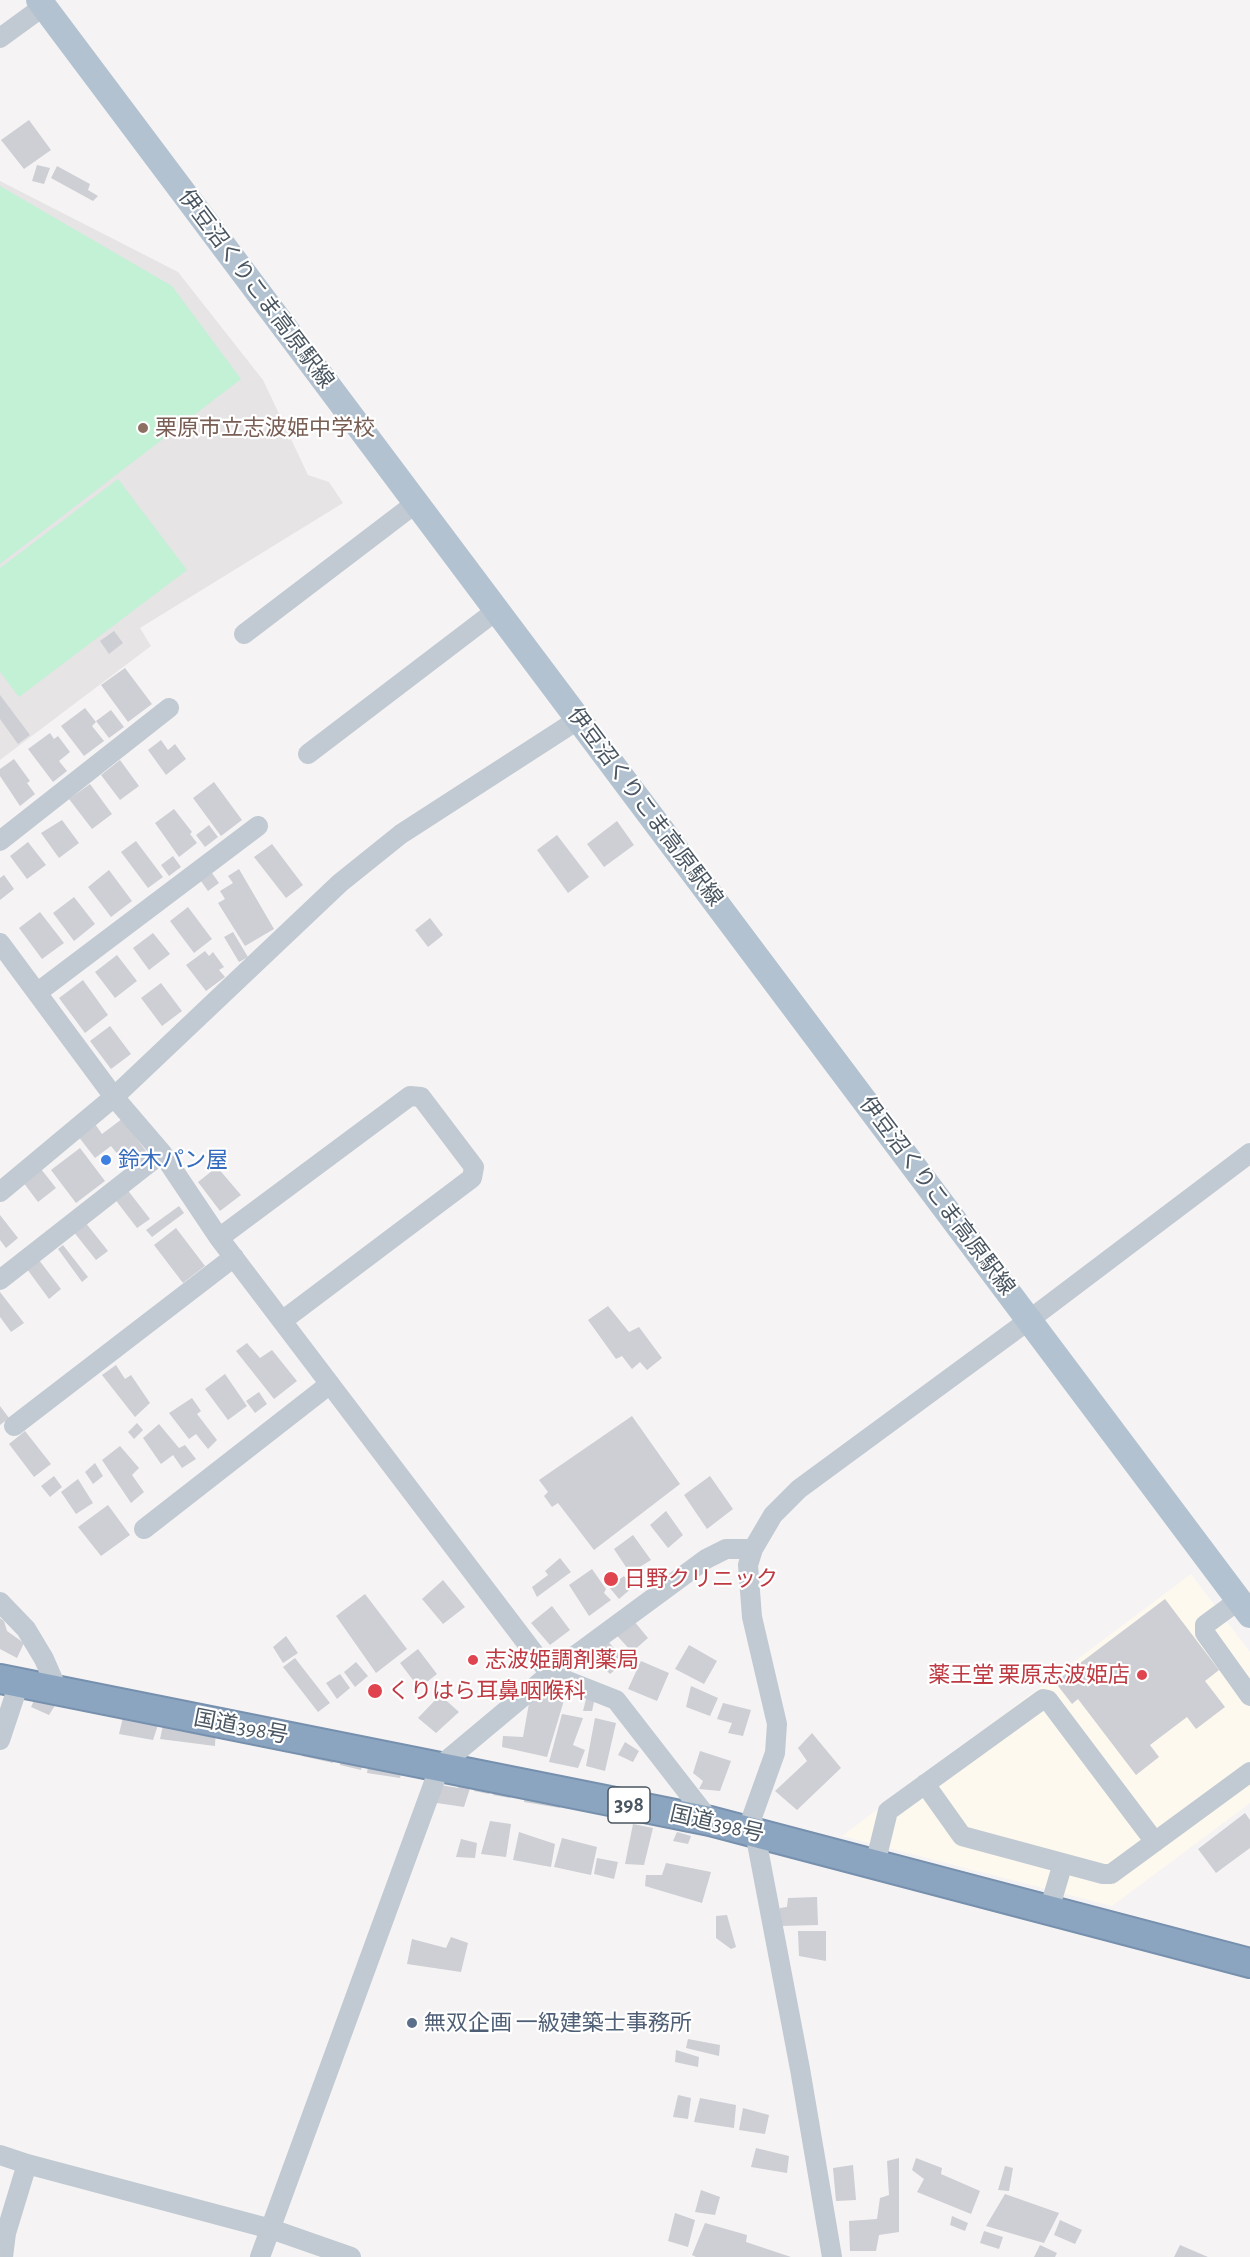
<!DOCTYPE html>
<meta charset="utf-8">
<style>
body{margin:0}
canvas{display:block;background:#f5f3f3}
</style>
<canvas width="1250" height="2257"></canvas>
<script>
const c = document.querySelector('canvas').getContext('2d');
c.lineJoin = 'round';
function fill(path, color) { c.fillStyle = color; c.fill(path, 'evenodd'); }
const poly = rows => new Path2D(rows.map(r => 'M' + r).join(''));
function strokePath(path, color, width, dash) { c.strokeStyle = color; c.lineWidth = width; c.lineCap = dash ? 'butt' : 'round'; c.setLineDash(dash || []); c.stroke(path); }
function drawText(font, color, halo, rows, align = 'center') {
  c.font = font + ' "Alegreya Sans","Noto Sans JP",sans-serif'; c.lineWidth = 4.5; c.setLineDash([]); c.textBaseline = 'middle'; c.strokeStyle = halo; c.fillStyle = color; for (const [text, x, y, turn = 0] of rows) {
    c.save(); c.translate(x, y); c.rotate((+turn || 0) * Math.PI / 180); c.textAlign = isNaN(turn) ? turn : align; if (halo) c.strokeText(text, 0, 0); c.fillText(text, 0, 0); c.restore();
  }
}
fill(poly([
 [1191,1574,1250,1652,1250,1803,1112,1906,842,1836]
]), '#fdf9ef');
fill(poly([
 [0,181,178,272,263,380,308,475,329,482,343,503,140,628,151,646,0,760]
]), '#e6e4e5');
fill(poly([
 [0,186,172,286,241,379,0,564],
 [118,479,187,570,19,697,0,672,0,568]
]), '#c3f1d5');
fill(poly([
 [29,120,51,150,24,169,1,140],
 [37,165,50,168,44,184,32,181],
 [57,166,90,184,88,190,98,196,93,201,51,178],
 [114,631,123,643,109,654,100,641],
 [125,668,152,704,128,722,101,685],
 [0,695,30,735,18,744,0,719],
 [85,708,96,722,92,726,104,741,84,756,61,726],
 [111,710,124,727,109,738,96,721],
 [50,733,54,739,58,736,70,752,59,761,67,771,53,782,28,749],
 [161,740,168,750,175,744,186,759,166,775,148,750],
 [14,759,30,781,27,783,35,794,20,806,0,776,0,769],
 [120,760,139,786,120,800,101,775],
 [214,782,242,820,221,836,193,798],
 [90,784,112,814,92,829,69,799],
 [174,809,192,832,190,834,197,843,179,857,155,823],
 [62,820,79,843,59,858,41,833],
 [617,821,634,845,604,867,587,844],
 [209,825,218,837,205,847,196,835],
 [557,835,589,877,568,893,537,850],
 [136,841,163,877,148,888,121,852],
 [28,842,46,865,27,879,10,856],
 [272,844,303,885,286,898,254,857],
 [173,856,181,867,169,876,161,865],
 [239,869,274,929,245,946,218,903,225,899,220,891,233,883,228,876],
 [109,870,132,901,111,917,88,887],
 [212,873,219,883,208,891,201,881],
 [4,875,14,889,0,900,0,878],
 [74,897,95,924,74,941,53,913],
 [188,907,212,939,194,953,170,921],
 [40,912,64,943,42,959,19,928],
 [430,918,443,935,428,947,415,930],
 [233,932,248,957,239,962,224,937],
 [153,933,170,954,149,970,133,948],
 [205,951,209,956,213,952,224,967,219,970,225,977,206,991,186,965],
 [117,955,137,981,115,998,95,972],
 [83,980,108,1015,85,1033,59,998],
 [161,983,182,1011,162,1026,141,998],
 [110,1026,131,1054,111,1069,90,1041],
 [122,1119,146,1151,126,1165,111,1146,95,1158,78,1136,95,1124,102,1134],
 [80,1148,105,1181,76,1203,51,1170],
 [217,1167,241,1195,220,1211,198,1182],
 [41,1169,56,1188,38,1202,23,1182],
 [126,1188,150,1219,137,1228,114,1198],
 [179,1206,184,1213,152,1237,146,1230],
 [0,1215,18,1238,6,1248,0,1240],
 [85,1222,108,1251,96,1260,73,1231],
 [176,1228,205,1266,183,1283,154,1245],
 [63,1245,88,1277,82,1282,58,1249],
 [39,1260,61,1289,49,1299,27,1269],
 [0,1292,24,1323,11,1332,0,1317],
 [608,1306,629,1332,639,1327,662,1358,647,1370,640,1362,632,1369,622,1356,616,1359,588,1320],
 [247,1343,260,1358,272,1350,297,1381,274,1399,236,1351],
 [116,1365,125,1379,131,1375,150,1403,135,1417,102,1375],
 [225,1374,247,1406,228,1420,205,1389],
 [259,1392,267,1404,255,1413,246,1401],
 [192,1398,201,1411,197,1414,217,1440,208,1449,196,1434,189,1439,169,1413],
 [0,1406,9,1418,0,1425],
 [632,1416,680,1484,594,1550,558,1503,552,1507,544,1496,548,1492,539,1480],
 [137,1423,143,1430,134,1439,128,1432],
 [159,1424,179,1448,185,1445,196,1459,182,1468,173,1455,161,1464,143,1438],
 [25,1431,51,1464,34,1477,9,1444],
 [120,1446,139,1468,132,1475,144,1492,131,1503,102,1460],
 [95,1463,103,1476,93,1484,85,1472],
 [54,1476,62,1487,50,1497,41,1486],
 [710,1476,733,1509,707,1529,684,1495],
 [78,1479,93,1503,76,1514,61,1492],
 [108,1505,130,1535,101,1556,78,1527],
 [666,1511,683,1535,668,1548,650,1525],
 [633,1535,651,1560,630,1573,614,1549],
 [560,1558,571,1572,537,1597,532,1587,548,1575,545,1571],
 [592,1569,606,1589,604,1593,611,1600,589,1616,569,1585],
 [624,1576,633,1587,619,1599,609,1587],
 [443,1580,465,1607,443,1624,422,1599],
 [365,1594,407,1649,376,1673,336,1616],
 [1165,1599,1219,1670,1205,1681,1225,1707,1196,1729,1187,1717,1150,1745,1159,1757,1136,1775,1078,1699,1072,1704,1055,1682],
 [552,1606,570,1630,550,1645,531,1623],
 [629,1615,648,1638,632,1652,611,1629],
 [0,1618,4,1621,7,1631,24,1643,17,1658,0,1649],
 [286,1636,298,1653,283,1663,273,1647],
 [603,1636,626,1661,610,1674,587,1651],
 [689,1645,717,1661,704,1684,675,1669],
 [418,1649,437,1674,419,1688,400,1663],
 [295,1658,330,1703,318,1712,283,1667],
 [641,1661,669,1673,657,1701,628,1689],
 [356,1662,368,1676,355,1687,344,1672],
 [340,1674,350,1688,337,1699,326,1683],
 [533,1681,568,1687,547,1757,502,1747,503,1736,523,1737],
 [691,1686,718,1698,710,1716,686,1707],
 [588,1691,596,1693,592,1711,583,1711],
 [38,1692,59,1699,49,1715,31,1707],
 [440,1695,459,1712,436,1733,418,1718],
 [723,1703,751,1710,743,1736,728,1733,732,1723,717,1719],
 [125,1709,158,1725,153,1740,119,1734],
 [562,1714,583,1718,573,1745,585,1750,578,1768,549,1762],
 [595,1718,616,1723,605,1771,586,1766],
 [164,1721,216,1726,215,1746,160,1739],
 [812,1733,841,1768,797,1810,775,1791,807,1761,798,1748],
 [306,1741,337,1748,333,1763,302,1756],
 [625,1742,639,1751,633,1762,618,1755],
 [343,1750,365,1755,361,1770,340,1765],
 [700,1751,731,1761,720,1791,699,1789,703,1781,693,1773],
 [370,1754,404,1762,400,1778,367,1773],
 [461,1772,474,1776,464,1807,430,1802,435,1784,458,1788],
 [477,1777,493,1782,489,1794,474,1791],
 [497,1781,514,1786,510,1798,493,1795],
 [527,1786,563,1793,560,1808,524,1802],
 [610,1804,622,1806,622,1819,607,1819],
 [1245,1813,1250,1820,1250,1848,1216,1873,1198,1849],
 [490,1821,511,1824,506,1857,481,1854],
 [633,1824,653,1828,644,1865,625,1864],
 [519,1832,555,1844,551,1867,513,1860],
 [677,1832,691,1836,688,1844,673,1841],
 [562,1838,597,1847,591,1875,554,1867],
 [461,1839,477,1843,475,1858,456,1857],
 [597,1858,618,1862,614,1879,594,1874],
 [666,1863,711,1872,702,1903,645,1886,646,1875,662,1875],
 [817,1897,818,1925,780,1926,780,1908,787,1907,788,1898],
 [727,1915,736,1947,731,1949,716,1938,716,1916],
 [798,1931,826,1931,826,1961,799,1956],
 [451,1937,468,1943,461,1972,407,1964,412,1939,446,1948],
 [688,2039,720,2045,719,2056,686,2048],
 [676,2050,699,2057,698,2067,675,2062],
 [678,2095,691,2098,688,2119,673,2117],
 [700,2098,736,2105,734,2128,694,2122],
 [743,2108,769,2115,765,2134,739,2130],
 [756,2148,789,2156,787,2173,751,2167],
 [899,2158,899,2232,879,2235,876,2251,850,2251,849,2221,877,2219,880,2198,889,2195,887,2161],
 [916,2158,942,2168,941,2174,980,2191,971,2214,917,2192,924,2179,912,2170],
 [853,2165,856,2200,836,2201,833,2168],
 [1005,2166,1013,2168,1009,2191,998,2190],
 [701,2190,720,2197,715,2215,695,2212],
 [1005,2194,1059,2213,1044,2243,986,2226],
 [675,2213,695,2220,688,2247,668,2241],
 [952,2216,968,2223,965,2231,950,2225],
 [1060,2220,1082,2230,1075,2244,1054,2235],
 [705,2223,747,2235,746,2242,791,2257,696,2257,692,2255],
 [984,2231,1003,2237,999,2249,980,2243],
 [1040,2245,1057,2253,1055,2257,1034,2257],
 [1180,2245,1208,2257,1174,2257]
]), '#cdcfd5');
const highway = poly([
 [0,1679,710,1821,1250,1963]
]);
strokePath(highway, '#7690ad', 32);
strokePath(poly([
 [0,38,44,6],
 [244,634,416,503],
 [308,754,497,610],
 [0,841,169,708],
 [0,943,114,1097,162,1153,219,1238,550,1674,616,1700,710,1821],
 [38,992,258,826],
 [0,1192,114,1097,340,883,401,834,579,719],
 [219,1238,410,1096,421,1097,474,1167,472,1178,282,1321],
 [0,1280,162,1153],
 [14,1426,234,1257],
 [144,1529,330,1384],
 [1239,1600,1205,1625,1205,1633,1250,1696],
 [0,1602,26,1629,44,1659,58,1691],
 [0,1740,19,1683],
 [925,1784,962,1836,1103,1874,1111,1874,1250,1772],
 [875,1864,888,1811,1043,1699,1048,1700,1155,1842],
 [1049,1910,1063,1863],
 [0,2155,27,2164,271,2229,351,2257],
 [3,2257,6,2233,27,2164],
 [260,2257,440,1766,550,1674,706,1559,726,1549,753,1549],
 [832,2257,800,2069,752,1817,775,1753,777,1724,752,1617,748,1565,753,1549,773,1515,799,1489,1029,1320,1250,1153]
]), '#c1cad2', 20);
strokePath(poly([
 [39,0,1250,1615]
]), '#b3c2d1', 26);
strokePath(highway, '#8ba5c1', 28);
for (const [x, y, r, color] of [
 [143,428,6,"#8d6e63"],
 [106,1160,6,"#3f7fe0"],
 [611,1579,8,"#e0444e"],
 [473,1660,6,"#e0444e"],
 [1142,1675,6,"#e0444e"],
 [375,1691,8,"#e0444e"],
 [412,2023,6,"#5c6f8a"]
]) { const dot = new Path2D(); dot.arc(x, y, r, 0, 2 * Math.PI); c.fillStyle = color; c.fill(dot); strokePath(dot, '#fff', 2); }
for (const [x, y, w] of [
 [629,1805,42]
]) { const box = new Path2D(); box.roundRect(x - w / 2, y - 18, w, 36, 4.5); c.fillStyle = '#fff'; c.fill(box); strokePath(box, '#4a5661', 1.5); }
drawText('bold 21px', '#4a5661', null, [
 ["398",629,1805]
]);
drawText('22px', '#4a5661', '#fff', [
 ["伊豆沼くりこま高原駅線",256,289,53],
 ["伊豆沼くりこま高原駅線",645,807,53],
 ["伊豆沼くりこま高原駅線",937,1196,53],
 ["国道398号",241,1727,11],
 ["国道398号",717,1824,13]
]);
drawText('22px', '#785e54', '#fff', [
 ["栗原市立志波姫中学校",155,428]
], 'left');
drawText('22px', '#366cbe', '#fff', [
 ["鈴木パン屋",118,1160]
], 'left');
drawText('22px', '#be3a42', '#fff', [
 ["日野クリニック",624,1579],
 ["志波姫調剤薬局",485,1660],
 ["薬王堂 栗原志波姫店",1130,1675,"right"],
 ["くりはら耳鼻咽喉科",388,1691]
], 'left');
drawText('22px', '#4e5e75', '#fff', [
 ["無双企画 一級建築士事務所",424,2023]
], 'left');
</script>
